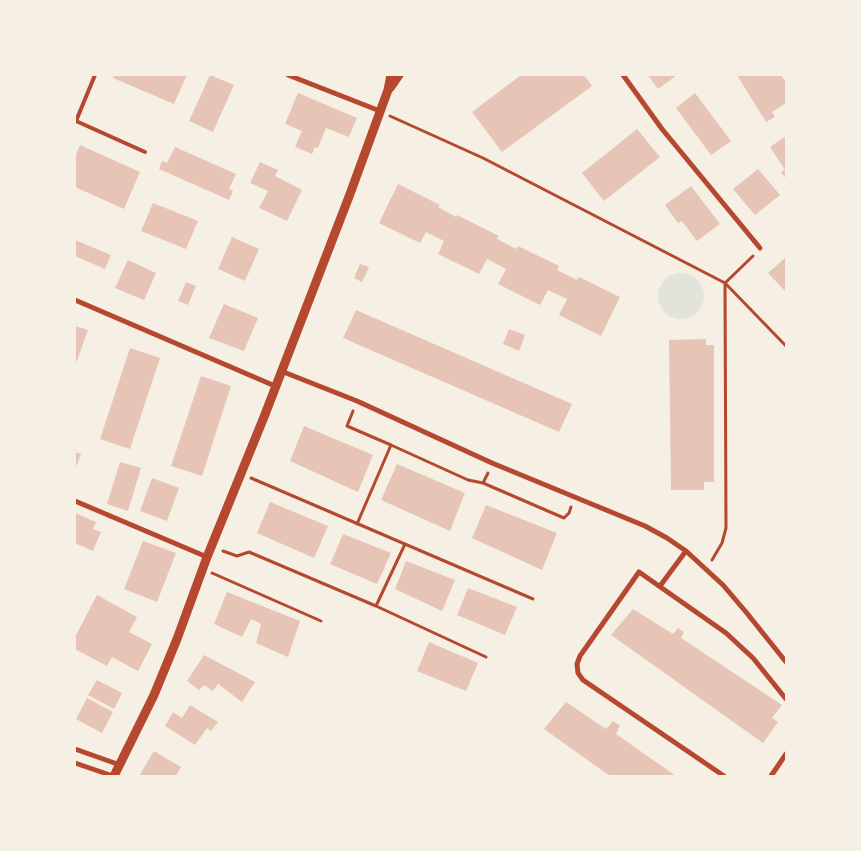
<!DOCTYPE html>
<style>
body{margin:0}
#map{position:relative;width:861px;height:851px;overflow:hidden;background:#f6efe4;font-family:Karla,sans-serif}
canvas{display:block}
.frame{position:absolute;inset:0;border:76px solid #f6efe4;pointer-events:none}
</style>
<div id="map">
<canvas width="861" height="851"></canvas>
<div class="frame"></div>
</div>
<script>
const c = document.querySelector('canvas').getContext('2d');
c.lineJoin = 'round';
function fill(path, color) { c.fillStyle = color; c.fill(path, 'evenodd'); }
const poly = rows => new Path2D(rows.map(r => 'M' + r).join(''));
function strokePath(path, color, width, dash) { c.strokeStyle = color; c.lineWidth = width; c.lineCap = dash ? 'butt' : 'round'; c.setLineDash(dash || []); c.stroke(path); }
fill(poly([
 '658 296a23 23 0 1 1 46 0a23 23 0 1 1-46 0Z'
]), '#e2e4dc');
fill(poly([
 [114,75,187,75,174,104,113,78],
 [210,75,234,85,213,132,189,121],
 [521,75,584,75,592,86,502,152,472,112],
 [648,75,677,75,658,89],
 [737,75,781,75,786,82,786,103,772,112,775,117,766,122],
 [298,93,357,118,349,137,326,128,318,148,315,147,312,154,295,147,302,131,285,124],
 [695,93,731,141,711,155,676,108],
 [637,129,660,157,604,201,582,173],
 [786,136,786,179,781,172,785,170,770,147],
 [80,145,140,172,124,209,75,187,75,157],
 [175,147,236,174,229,189,233,191,229,200,159,169,162,161,167,163],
 [260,162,278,170,275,176,302,190,287,221,259,208,268,191,250,183],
 [758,169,780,195,755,215,733,189],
 [398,184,440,205,438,207,456,217,457,215,499,236,497,239,516,249,518,246,559,266,557,270,577,280,579,277,620,297,601,336,559,315,567,299,548,290,540,305,498,284,506,269,487,259,479,274,438,254,444,241,426,232,420,243,379,223],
 [691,186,720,224,697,241,682,221,678,223,665,205],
 [153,203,198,221,186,249,141,231],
 [232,237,259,249,245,281,218,269],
 [75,240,111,255,105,269,75,256],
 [786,257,786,292,768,273],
 [128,260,156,273,144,300,115,288],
 [360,264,369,267,362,282,354,278],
 [186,282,196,286,188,305,178,301],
 [224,304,258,318,244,351,209,338],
 [356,310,572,404,559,432,343,338],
 [75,326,88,330,75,366],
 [509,329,525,335,519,351,503,344],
 [706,339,706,345,714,345,714,482,704,482,704,490,671,490,669,340],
 [130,348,160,358,130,449,100,439],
 [201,376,231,386,202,476,171,466],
 [304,426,373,455,358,492,290,461],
 [75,452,81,454,75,470],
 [120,462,141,468,128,511,107,504],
 [397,464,465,493,450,531,381,500],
 [152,478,179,488,167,521,140,511],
 [270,502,328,526,314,558,257,533],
 [486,505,557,533,542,570,472,538],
 [75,513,96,522,93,529,101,532,93,551,75,543],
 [343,534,391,553,377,584,330,564],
 [143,541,176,553,157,602,124,589],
 [406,561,455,580,442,611,395,589],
 [468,588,517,607,505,635,457,615],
 [227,592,300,621,288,657,256,643,261,624,251,619,242,637,214,624],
 [97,595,137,617,129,632,152,644,138,671,112,657,107,666,75,649,75,637],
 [633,609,673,634,678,628,684,632,681,638,782,705,772,718,778,722,763,743,611,635],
 [429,642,478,663,466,691,417,671],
 [204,655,255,682,242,702,218,684,213,691,204,685,199,690,187,681],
 [97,680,122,693,114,709,88,695],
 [87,698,113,712,102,733,76,719],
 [566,702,606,729,613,721,620,726,616,734,676,776,610,776,544,729],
 [190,705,218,722,211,731,207,728,195,745,165,726,173,712,182,718],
 [154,751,181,767,176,776,139,776]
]), '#e6c5b7');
strokePath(poly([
 [390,116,483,158,725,283,786,346],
 [353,411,347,426,391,445],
 [251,478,533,599],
 [483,483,564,518,569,513,571,507],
 [357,524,391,445,468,480,483,483,488,473],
 [223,551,237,556,249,552,376,606,486,657],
 [712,560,722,543,726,528,725,283,753,256],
 [212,573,321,621],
 [376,606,405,544]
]), '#b5482f', 3);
strokePath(poly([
 [95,75,76,121,145,152]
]), '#b5482f', 4);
strokePath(poly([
 [288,75,380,111],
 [623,75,662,129,760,248],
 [75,300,275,386],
 [281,371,357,401,492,463,645,526,667,538,686,551,723,585,746,612,786,662],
 [75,501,207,557],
 [660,586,686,551],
 [75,749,120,765],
 [75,763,113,776],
 [724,776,583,680,578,673,577,664,580,656,639,572,726,633,753,658,786,699],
 [771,776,786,754]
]), '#b5482f', 5);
strokePath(poly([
 [390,88,399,75],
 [114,776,154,695,177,639,207,557,264,417,350,194,388,90,391,75]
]), '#b5482f', 9);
</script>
